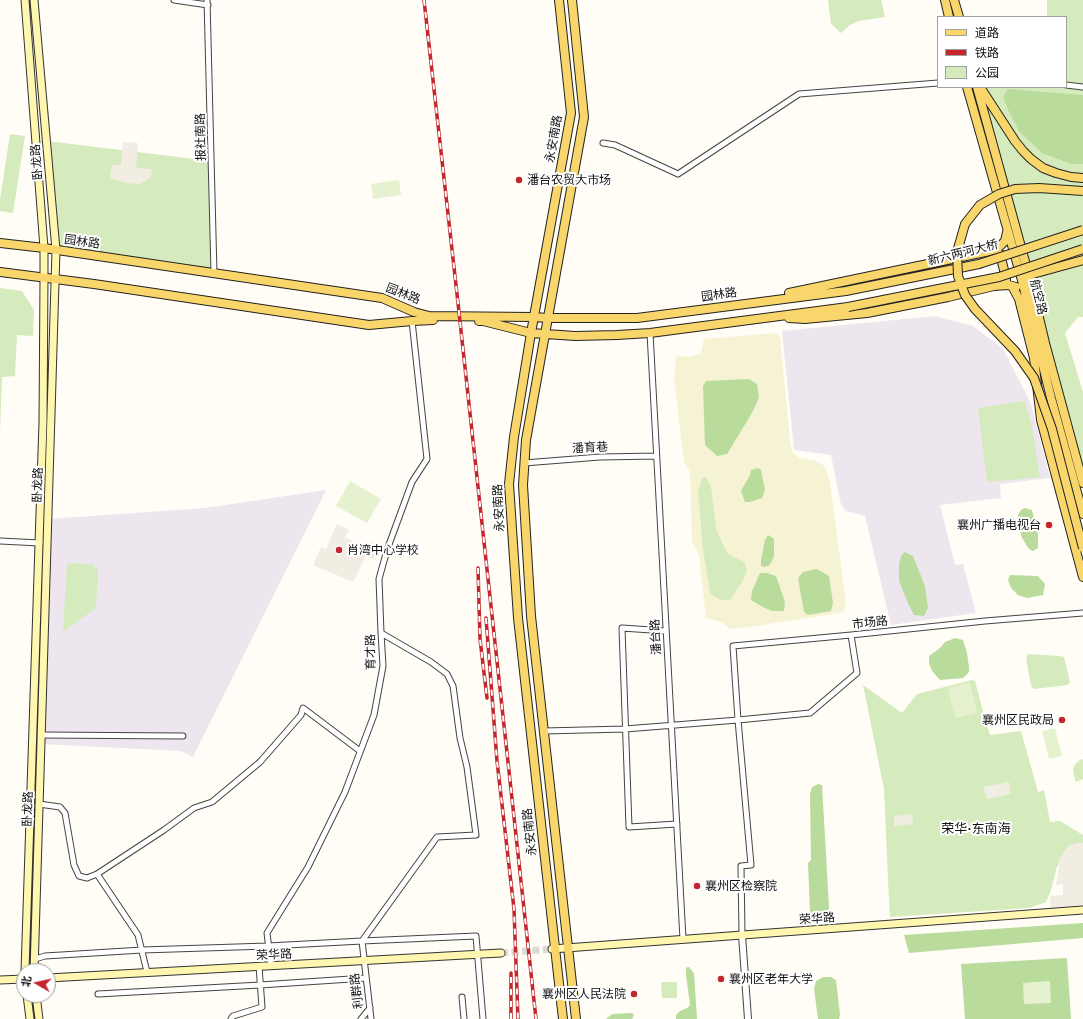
<!DOCTYPE html>
<meta charset="utf-8">
<style>
body{margin:0}
#map{position:relative;width:1083px;height:1019px;overflow:hidden;background:#fffdf5;font-family:Literata,"Noto Sans SC",serif}
canvas{display:block}
.legend{position:absolute;left:937px;top:16px;width:130px;height:72px;box-sizing:border-box;background:#fff;border:1px solid #a0a0a0;margin:0;padding:5px 7px;list-style:none;font-size:12px;color:#111}
.legend li{display:flex;align-items:center;gap:8px;height:20px}
.legend b{width:20px;border:1px solid #a0a0a0}
.north{position:absolute;left:16px;top:963px;width:40px;height:40px;box-sizing:border-box;background:#fff;border:1px solid #a0a0a0;border-radius:50%;rotate:279deg;font-size:11px;font-weight:700;line-height:16px;text-align:center;color:#111}
.north::after{content:'';display:block;margin:auto;width:14px;height:18px;background:#c4262e;clip-path:polygon(50% 0,100% 100%,50% 72%,0 100%)}
</style>
<div id="map">
<canvas width="1083" height="1019"></canvas>
<ul class="legend">
<li><b style="height:5px;background:#f9d66b"></b>道路</li>
<li><b style="height:5px;background:#c4262e"></b>铁路</li>
<li><b style="height:11px;background:#d5ebbd"></b>公园</li>
</ul>
<div class="north">北</div>
</div>
<script>
const c = document.querySelector('canvas').getContext('2d');
c.lineJoin = 'round';
function fill(path, color) { c.fillStyle = color; c.fill(path, 'evenodd'); }
const poly = rows => new Path2D(rows.map(r => 'M' + r).join(''));
function strokePath(path, color, width, dash) { c.strokeStyle = color; c.lineWidth = width; c.lineCap = dash ? 'butt' : 'round'; c.setLineDash(dash || []); c.stroke(path); }
function drawText(font, color, halo, rows, align = 'center') {
  c.font = font + ' Literata,"Noto Sans SC",serif'; c.lineWidth = 4; c.setLineDash([]); c.textBaseline = 'middle'; c.strokeStyle = halo; c.fillStyle = color; for (const [text, x, y, turn = 0] of rows) {
    c.save(); c.translate(x, y); c.rotate((+turn || 0) * Math.PI / 180); c.textAlign = isNaN(turn) ? turn : align; if (halo) c.strokeText(text, 0, 0); c.fillText(text, 0, 0); c.restore();
  }
}
fill(poly([
 [935,316,973,326,1003,349,1030,401,1050,478,1000,484,1001,498,940,505,955,565,963,564,976,613,891,625,865,516,846,511,841,505,831,455,794,450,782,331],
 [326,490,193,757,181,751,41,744,48,519,205,508]
]), '#eee6ef');
fill(poly([
 [777,333,780,337,790,440,792,451,799,458,816,461,823,465,827,471,830,483,846,602,844,610,840,613,742,628,731,629,721,622,706,618,699,555,692,542,690,472,684,462,674,379,676,356,689,357,701,353,704,339]
]), '#f6f3d4');
fill(poly([
 [828,0,881,0,885,17,859,21,850,25,841,33,831,24],
 [1047,0,1083,0,1083,317,1078,317,1065,333,1083,392,1083,482,977,87,1066,87,1066,17,1047,17],
 [10,134,25,136,13,213,0,211,0,200],
 [47,141,211,161,214,273,56,250],
 [0,288,22,291,34,310,33,336,17,335,15,376,2,377,0,432],
 [1025,401,1032,427,1040,477,987,482,978,408],
 [706,477,711,487,716,529,727,553,745,563,747,571,742,582,730,600,720,600,710,593,703,549,698,492,702,478],
 [67,563,92,564,98,570,98,575,96,608,63,632],
 [1028,654,1060,656,1064,657,1070,682,1068,685,1034,689,1031,686,1026,658],
 [972,680,975,681,985,719,990,735,1021,731,1038,792,1044,790,1050,822,1060,821,1083,835,1083,843,1077,843,1060,858,1058,866,1057,866,1051,890,1046,902,1029,908,890,917,888,880,884,789,863,685,902,713,917,694],
 [1083,759,1083,779,1076,782,1075,780,1073,769,1075,764,1080,760],
 [661,982,677,982,677,998,662,998]
]), '#d5ebbd');
fill(poly([
 [1008,89,1083,95,1083,164,1071,164,1042,153,1019,131,1009,112,1003,97],
 [749,379,757,384,759,398,752,413,727,454,717,456,705,445,703,386,706,381],
 [758,468,761,470,765,490,762,498,750,502,745,502,741,491,750,475,751,470],
 [1025,508,1032,510,1038,535,1038,548,1033,551,1029,549,1022,538,1018,523,1018,515,1021,510],
 [768,535,774,539,774,556,770,565,764,567,761,566,761,560,765,540],
 [905,552,913,556,925,586,928,608,924,616,914,615,907,601,899,581,899,564,901,556],
 [817,569,829,576,833,603,831,611,808,615,804,612,798,578,803,572],
 [760,573,767,573,776,576,785,602,784,611,772,611,761,606,751,600,752,591],
 [1010,575,1038,576,1045,584,1043,595,1027,598,1018,595,1011,588,1008,580],
 [955,638,963,640,967,653,969,667,969,672,963,678,940,680,932,671,929,663,929,656,940,648,945,642],
 [818,784,822,785,829,907,827,918,819,917,810,912,808,863,811,860,810,794,812,787],
 [1083,923,1083,938,909,953,904,935],
 [1067,958,1071,1019,965,1019,961,964],
 [688,967,689,967,694,973,697,1019,676,1019,676,1015,680,1011,687,1008,690,1005,686,975,686,968],
 [823,977,831,977,836,980,840,1015,839,1019,818,1019,814,989,816,981],
 [632,1013,634,1015,632,1019,603,1019,606,1019,612,1014]
]), '#b9dc9c');
fill(poly([
 [399,180,401,195,373,199,371,184],
 [350,481,381,499,367,523,336,506],
 [970,683,977,713,955,718,948,688],
 [1055,728,1062,756,1049,759,1042,731],
 [1050,981,1051,1003,1024,1004,1023,983]
]), '#e6f2cf');
fill(poly([
 [123,142,138,143,136,168,152,169,151,177,140,184,127,183,110,178,112,165,121,165],
 [337,524,349,530,345,537,368,549,371,542,379,546,373,559,366,556,353,582,313,565,321,547,326,549],
 [1009,782,1011,794,987,799,983,787],
 [912,814,913,824,894,826,894,816],
 [1077,843,1083,843,1083,910,1051,913,1050,896,1063,895,1063,884,1056,885,1060,858,1064,851,1070,845]
]), '#f1ede2');
strokePath(poly([
 [501,953,552,949]
]), '#dbdad3', 7, [7, 3.5]);
const minor = poly([
 [174,0,208,5],
 [207,0,214,273],
 [1066,85,1083,87],
 [603,143,615,145,678,174,799,94,938,83],
 [650,333,683,939],
 [524,463,600,457,656,456],
 [0,541,40,543],
 [666,631,622,628,629,827,677,824],
 [544,731,625,729,738,720,733,646,851,635,985,621,1083,613],
 [41,735,183,736],
 [39,804,60,807,65,813,74,865,79,876,87,878,97,874],
 [742,935,741,866,751,865,738,720,810,713,857,673,851,635],
 [35,959,45,956,142,950,268,946,362,941,476,936,483,1019],
 [271,966,267,933,308,867,345,792,374,715,383,666,381,633,379,579,387,550,412,482,427,459,412,321],
 [147,972,138,935,97,874,164,830,194,808,212,802,260,762,301,715,303,708,360,751],
 [98,994,260,985,366,978],
 [462,997,464,1019],
 [231,1019,233,1016,262,1007,259,966],
 [361,1019,370,1008],
 [371,1019,362,941,437,837,476,835,467,767,460,738,453,686,447,674,431,662,381,633]
]);
const tertiary = poly([
 [742,935,748,1019]
]);
const secondary = poly([
 [34,0,56,250,34,971],
 [552,949,1083,910],
 [25,971,43,422,44,278,44,248,25,0],
 [48,978,501,953],
 [0,980,24,979],
 [27,995,30,1019],
 [36,995,39,1019]
]);
const primary = poly([
 [559,0,571,113,531,333,514,437,509,484,518,618,563,1019],
 [572,0,584,117,526,440,523,485,531,616,576,1019],
 [945,0,949,17],
 [954,0,959,17],
 [967,87,1023,284,1051,398,1083,514],
 [977,87,1029,276,1045,343,1083,483],
 [980,87,1015,141,1023,151,1031,159,1043,168,1056,173,1071,177,1083,178],
 [0,243,44,248,382,298,414,312,429,316,534,317,548,318,637,318,846,291,979,264],
 [997,252,1000,254,1006,278,1006,281,1001,285],
 [0,272,94,284,369,325,412,321,433,320],
 [1029,275,1083,260],
 [1012,286,1019,299,1034,358,1041,420,1083,577],
 [789,293,990,251,1000,246,1005,241,1007,232],
 [789,318,805,319,867,313,948,297,994,286,1008,285,1016,287],
 [479,321,483,321,531,333,575,336,617,335,650,333,848,307]
]);
strokePath(minor, '#444', 7);
strokePath(tertiary, '#444', 8);
strokePath(secondary, '#333', 9);
strokePath(primary, '#222', 10);
strokePath(minor, '#fff', 5);
strokePath(tertiary, '#fff', 6);
strokePath(secondary, '#fff6b0', 7);
strokePath(primary, '#f9d66b', 8);
const rail = poly([
 [424,0,457,294,536,1019],
 [478,568,480,639,487,698],
 [486,618,497,761,514,909,518,1019],
 [511,1019,511,973]
]);
strokePath(rail, '#c4262e', 3.5);
strokePath(rail, '#fff', 2, [6]);
const primaryBridge = poly([
 [1083,191,1039,188,1015,189,999,194,980,205,965,224,957,252,958,276,965,295,975,309,1015,351,1034,378,1052,429,1083,548],
 [979,264,1083,230],
 [848,307,999,277,1083,249]
]);
strokePath(primaryBridge, '#222', 10, []);
strokePath(primaryBridge, '#f9d66b', 8);
for (const [x, y, r, color] of [
 [519,180,4,"#c4262e"],
 [1049,525,4,"#c4262e"],
 [339,550,4,"#c4262e"],
 [1062,720,4,"#c4262e"],
 [697,886,4,"#c4262e"],
 [721,979,4,"#c4262e"],
 [634,994,4,"#c4262e"]
]) { const dot = new Path2D(); dot.arc(x, y, r, 0, 2 * Math.PI); c.fillStyle = color; c.fill(dot); strokePath(dot, '#fff', 1.5); }
drawText('12px', '#111', '#fff', [
 ["报社南路",201,137,-91],
 ["永安南路",554,139,-80],
 ["卧龙路",37,162,-95],
 ["园林路",82,242,8],
 ["新六两河大桥",963,253,-14],
 ["园林路",403,294,21],
 ["园林路",719,295,-8],
 ["航空路",1038,297,76],
 ["潘育巷",590,448,-3],
 ["卧龙路",38,485,-88],
 ["永安南路",499,508,-93],
 ["市场路",870,623,-6],
 ["潘台路",656,637,-93],
 ["育才路",371,652,-91],
 ["卧龙路",28,809,-88],
 ["永安南路",530,832,-96],
 ["荣华路",817,919,-4],
 ["荣华路",274,955,-3],
 ["利群路",357,991,-97]
]);
drawText('12px', '#111', '#fff', [
 ["潘台农贸大市场",527,180],
 ["襄州广播电视台",1041,525,"right"],
 ["肖湾中心学校",347,550],
 ["襄州区民政局",1054,720,"right"],
 ["襄州区检察院",705,886],
 ["襄州区老年大学",729,979],
 ["襄州区人民法院",626,994,"right"]
], 'left');
drawText('13px', '#111', '#fff', [
 ["荣华·东南海",976,829]
]);
</script>
